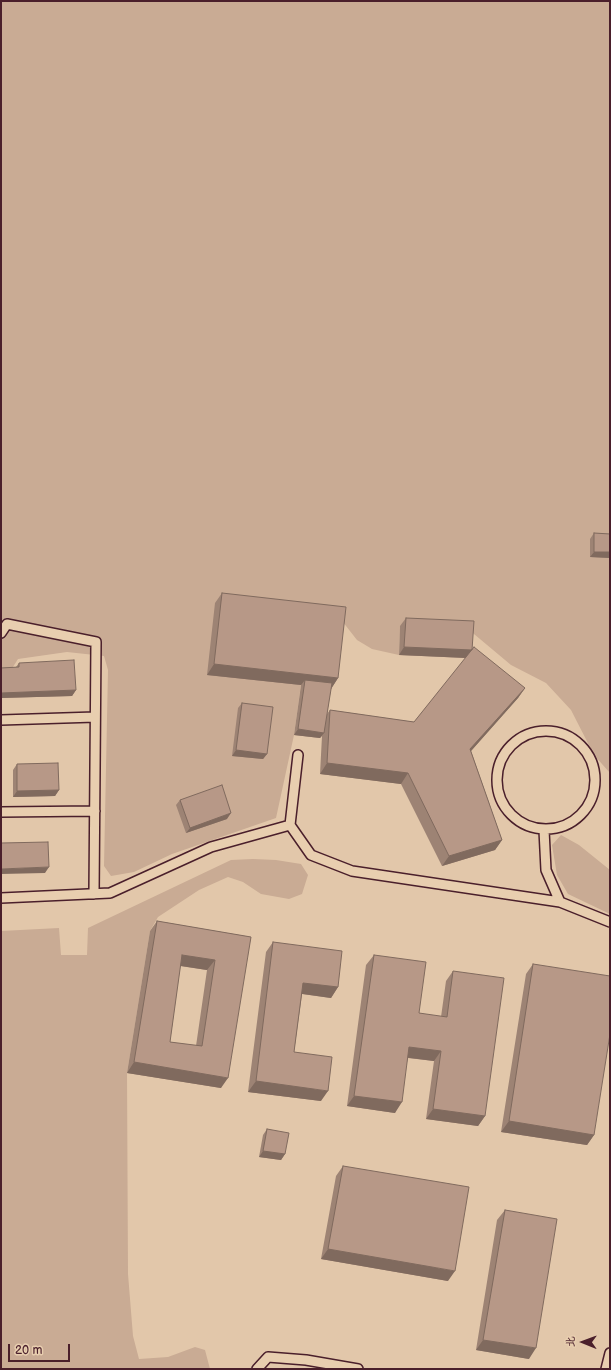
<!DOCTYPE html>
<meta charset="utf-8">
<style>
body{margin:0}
#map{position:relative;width:611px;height:1370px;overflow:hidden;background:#e2c7aa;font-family:"Balsamiq Sans","LXGW WenKai TC",sans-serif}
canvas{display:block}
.frame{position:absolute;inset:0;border:2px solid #4a1f2b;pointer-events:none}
.north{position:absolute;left:563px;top:1322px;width:40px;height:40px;-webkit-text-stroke:3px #e8ceaf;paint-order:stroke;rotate:271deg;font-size:11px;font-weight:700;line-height:16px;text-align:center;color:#4a1f2b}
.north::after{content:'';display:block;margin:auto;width:14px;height:18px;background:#4a1f2b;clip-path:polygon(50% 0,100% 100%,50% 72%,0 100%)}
.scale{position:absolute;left:8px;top:1344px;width:62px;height:18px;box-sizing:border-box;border:2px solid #4a1f2b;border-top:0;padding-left:5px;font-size:12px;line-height:14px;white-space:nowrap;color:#4a1f2b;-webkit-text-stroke:3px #e8ceaf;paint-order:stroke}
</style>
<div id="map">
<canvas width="611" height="1370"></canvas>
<div class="frame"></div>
<div class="north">北</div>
<div class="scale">20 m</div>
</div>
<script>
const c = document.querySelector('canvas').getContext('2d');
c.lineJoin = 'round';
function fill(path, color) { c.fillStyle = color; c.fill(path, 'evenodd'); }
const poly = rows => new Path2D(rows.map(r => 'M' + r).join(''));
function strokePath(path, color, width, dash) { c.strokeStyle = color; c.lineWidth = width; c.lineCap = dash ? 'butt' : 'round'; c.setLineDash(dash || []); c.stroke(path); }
fill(poly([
 [1,1,610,1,610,773,594,755,571,710,546,683,511,665,468,629,400,626,399,655,372,649,357,640,339,617,301,684,294,735,276,818,172,854,134,872,111,876,104,866,108,670,104,656,67,652,18,659,1,686],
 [561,835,579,845,610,870,610,914,568,894,557,875,552,845],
 [253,859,276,860,301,864,308,875,302,894,289,899,261,894,243,882,228,877,199,890,158,917,150,931,127,1073,128,1274,133,1336,139,1359,168,1357,195,1347,205,1350,210,1369,1,1369,1,931,59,928,61,955,87,955,88,928,231,860]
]), '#c9ab94');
const lane = poly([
 [1,633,7,624,96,642,94,894],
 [1,720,95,717],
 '497 780a49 49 0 1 1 98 0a49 49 0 1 1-98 0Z',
 [1,812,95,811],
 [290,825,298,755],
 [544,830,546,870,560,902,610,922],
 [1,898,110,893,211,847,290,825,311,855,352,871,560,902],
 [257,1369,268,1357,306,1360,358,1369],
 [606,1369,610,1353]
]);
strokePath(lane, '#4a1f2b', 12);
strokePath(lane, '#e8ceaf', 9);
fill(poly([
 [594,533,610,534,610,558,590,557,590,539],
 [222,593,338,678,331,689,327,714,330,710,414,722,466,658,399,655,400,626,406,618,472,649,525,688,518,698,471,751,502,840,495,850,442,866,401,784,320,774,322,736,320,738,294,735,301,685,207,675,215,603],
 [19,663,76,690,72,696,1,698,1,668,16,667],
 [242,703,267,754,263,759,232,756,238,708],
 [17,764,59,790,55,796,13,797,13,770],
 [180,800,227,819,186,833,176,805],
 [157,921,251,937,221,1088,127,1073,150,931],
 [180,966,207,970,196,1046,170,1042],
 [273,942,338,987,331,998,302,994,294,1052,321,1101,248,1092,266,952],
 [374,955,419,1013,441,1017,446,981,453,971,485,1116,478,1126,426,1119,434,1061,408,1058,395,1113,347,1106,366,965],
 [533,964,594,1135,587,1145,501,1132,526,974],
 [267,1129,285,1154,281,1160,259,1157,263,1135],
 [343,1166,448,1281,321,1259,336,1176],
 [505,1210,529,1359,476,1350,497,1220]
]), '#9d8374');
fill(poly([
 [594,552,610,552,610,558,590,557],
 [404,647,472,650,467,658,399,655],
 [214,664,338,678,331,689,304,686,305,680,301,685,207,675],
 [525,688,518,698,463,760,470,749],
 [76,690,72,696,1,698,1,693],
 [298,729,324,733,320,738,294,735],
 [236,750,267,754,263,759,232,756],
 [327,763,408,773,401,784,320,774],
 [59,790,55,796,13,797,17,791],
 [231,813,227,819,186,833,190,828],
 [502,840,495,850,442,866,449,856],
 [49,867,45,873,1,874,1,869],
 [182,955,215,960,207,970,175,965],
 [303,983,338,987,331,998,296,993],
 [409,1047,441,1051,434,1061,402,1057],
 [134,1062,228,1078,221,1088,127,1073],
 [256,1081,328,1091,321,1101,248,1092],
 [354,1096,402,1102,395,1113,347,1106],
 [433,1109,485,1116,478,1126,426,1119],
 [509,1121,594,1135,587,1145,501,1132],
 [263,1151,285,1154,281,1160,259,1157],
 [328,1249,455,1271,448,1281,321,1259],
 [483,1340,536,1348,529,1359,476,1350]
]), '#806a5e');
const building = poly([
 [594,533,610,534,610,552,594,552,594,533],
 [222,593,346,607,338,678,214,664,222,593],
 [406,618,474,621,472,650,404,647,406,618],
 [474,647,525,688,470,749,502,840,449,856,408,773,327,763,330,710,414,722,474,647],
 [74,660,76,690,1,693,1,668,19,667,19,663,74,660],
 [305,680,332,683,324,733,298,729,305,680],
 [242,703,273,707,267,754,236,750,242,703],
 [58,763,59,790,17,791,17,764,58,763],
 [222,785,231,813,190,828,180,800,222,785],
 [48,842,49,867,1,869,1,843,48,842],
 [157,921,251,937,228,1078,134,1062,157,921],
 [182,955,215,960,202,1046,170,1042,182,955],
 [273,942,342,951,338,987,303,983,294,1052,332,1057,328,1091,256,1081,273,942],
 [374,955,426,962,419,1013,447,1017,453,971,504,978,485,1116,433,1109,441,1051,409,1047,402,1102,354,1096,374,955],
 [533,964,610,976,610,1034,594,1135,509,1121,533,964],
 [267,1129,289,1133,285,1154,263,1151,267,1129],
 [343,1166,469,1187,455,1271,328,1249,343,1166],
 [505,1210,557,1219,536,1348,483,1340,505,1210]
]);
fill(building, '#b79887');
strokePath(building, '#806a5e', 1);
</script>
